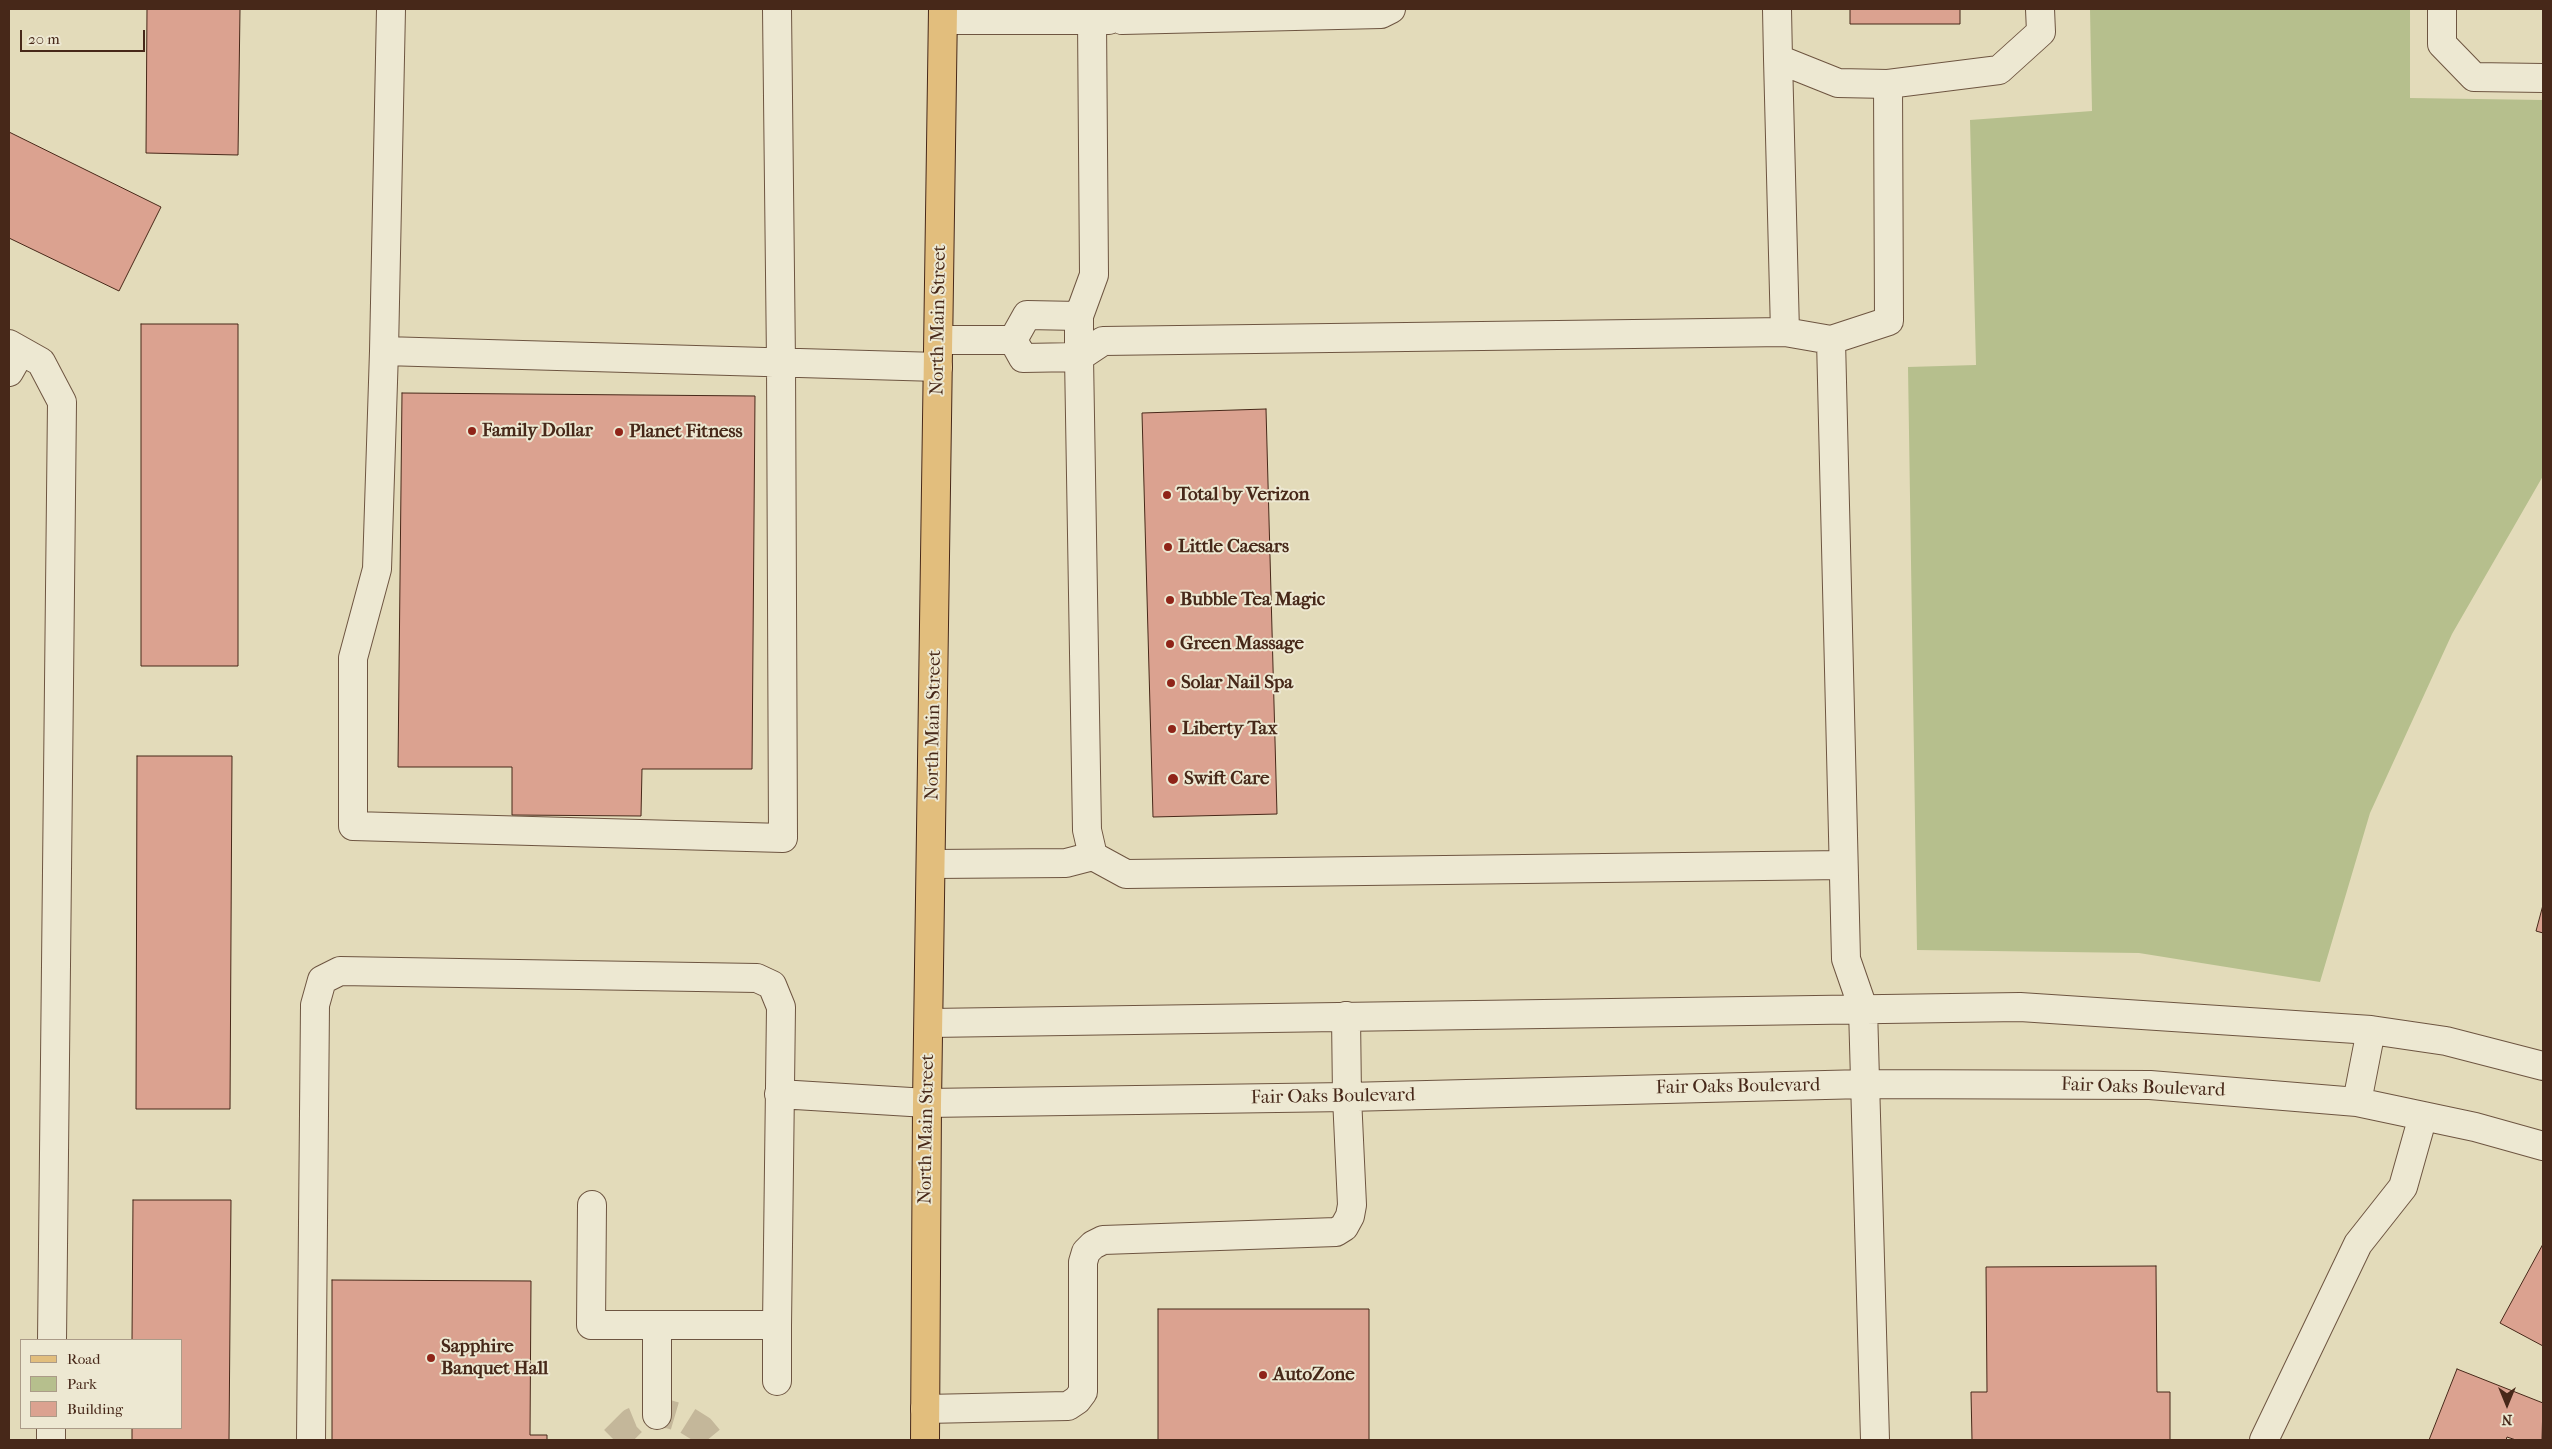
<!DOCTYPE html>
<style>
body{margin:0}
#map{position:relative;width:2552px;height:1449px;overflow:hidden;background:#e3dbba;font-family:"IM FELL French Canon",serif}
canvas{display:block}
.frame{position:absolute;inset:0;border:10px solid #472819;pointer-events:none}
.legend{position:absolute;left:20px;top:1339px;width:162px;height:90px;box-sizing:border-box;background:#ede8d2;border:1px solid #ab9b88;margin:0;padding:6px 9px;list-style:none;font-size:15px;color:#472819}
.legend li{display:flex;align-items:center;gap:10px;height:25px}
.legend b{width:25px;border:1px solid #ab9b88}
.north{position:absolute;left:2482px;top:1379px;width:50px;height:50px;-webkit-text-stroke:4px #ede8d2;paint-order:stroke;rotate:180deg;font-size:14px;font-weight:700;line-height:20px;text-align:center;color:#472819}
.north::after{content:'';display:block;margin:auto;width:18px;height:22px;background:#472819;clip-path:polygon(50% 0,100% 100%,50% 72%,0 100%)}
.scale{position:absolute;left:20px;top:30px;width:125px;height:22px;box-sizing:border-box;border:2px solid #472819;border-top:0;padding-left:6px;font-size:15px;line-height:18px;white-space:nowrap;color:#472819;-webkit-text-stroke:4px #ede8d2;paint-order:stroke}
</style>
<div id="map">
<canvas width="2552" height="1449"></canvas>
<div class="frame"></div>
<ul class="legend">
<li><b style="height:6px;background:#e2be7d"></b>Road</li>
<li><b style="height:14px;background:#b6bf8d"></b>Park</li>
<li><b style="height:14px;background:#dba290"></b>Building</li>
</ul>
<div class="north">N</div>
<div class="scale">20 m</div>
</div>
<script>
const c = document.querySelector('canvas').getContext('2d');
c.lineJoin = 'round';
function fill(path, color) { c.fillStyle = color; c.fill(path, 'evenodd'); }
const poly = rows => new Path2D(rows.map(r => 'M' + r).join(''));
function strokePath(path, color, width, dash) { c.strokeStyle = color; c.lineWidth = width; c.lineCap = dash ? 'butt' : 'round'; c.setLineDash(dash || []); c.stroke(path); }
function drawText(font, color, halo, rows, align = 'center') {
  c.font = font + ' "IM FELL French Canon",serif'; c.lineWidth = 4; c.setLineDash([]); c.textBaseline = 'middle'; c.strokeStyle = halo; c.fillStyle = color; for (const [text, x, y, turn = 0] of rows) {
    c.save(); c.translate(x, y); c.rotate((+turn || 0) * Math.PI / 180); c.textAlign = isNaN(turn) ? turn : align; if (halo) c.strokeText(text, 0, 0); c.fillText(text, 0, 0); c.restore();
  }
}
fill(poly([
 [2090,9,2410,9,2410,98,2543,100,2543,476,2452,634,2370,813,2320,982,2139,953,1917,950,1908,367,1976,365,1970,120,2092,111]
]), '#b6bf8d');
const building = poly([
 [147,9,240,9,238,155,146,153,147,9],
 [1850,9,1960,9,1960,24,1850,24,1850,9],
 [9,132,161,207,119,291,9,238,9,132],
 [141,324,238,324,238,666,141,666,141,324],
 [402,393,755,396,752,769,642,769,641,816,512,815,512,767,398,767,402,393],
 [1266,409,1277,814,1153,817,1142,413,1266,409],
 [137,756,232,756,230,1109,136,1109,137,756],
 [2543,905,2543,933,2536,931,2543,905],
 [133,1200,231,1200,229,1440,132,1440,132,1428,181,1428,181,1340,132,1340,133,1200],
 [2543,1244,2543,1346,2500,1323,2543,1244],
 [2156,1266,2157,1392,2170,1392,2170,1440,1972,1440,1971,1392,1987,1392,1986,1267,2156,1266],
 [332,1280,531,1281,530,1435,547,1435,547,1440,332,1440,332,1280],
 [1158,1309,1369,1309,1369,1440,1158,1440,1158,1309],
 [2457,1369,2543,1403,2542,1440,2516,1440,2507,1437,2506,1440,2429,1440,2457,1369]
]);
fill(building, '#dba290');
strokePath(building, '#472819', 1);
strokePath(poly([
 [614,1440,632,1422,649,1415,668,1414,685,1419,701,1429,710,1440]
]), '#c4b79a', 28, [28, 14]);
const minor = poly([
 [391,9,384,351,938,367],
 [1777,9,1778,59,1838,83,1888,84],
 [2442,9,2442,44,2474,77,2543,78],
 [943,20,1109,20],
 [1092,20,1094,275,1079,316,1079,357,1087,830,1093,856,1126,874,1843,865],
 [1122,20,1381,14,1391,9],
 [1785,332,1831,340],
 [939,340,1013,340],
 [1013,340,1023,358,1079,357,1103,341,1785,332,1778,59],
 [1013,340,1027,315,1079,316],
 [9,344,41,362,62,402,52,1340],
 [384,351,377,569,353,658,353,826,783,838,781,362,777,9],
 [9,372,21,351],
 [932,864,1066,863,1093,856],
 [930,1023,2020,1007,2371,1030,2446,1041,2543,1066],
 [779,1094,927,1103,1347,1097,1865,1084,2150,1085,2357,1102,2475,1127,2543,1146],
 [2357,1102,2371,1030],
 [592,1205,591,1325,657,1325],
 [777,1381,777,1325],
 [925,1409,1068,1406,1077,1400,1083,1392,1083,1262,1086,1252,1093,1245,1103,1240,1336,1232,1344,1227,1350,1216,1352,1205,1347,1097,1346,1016],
 [51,1440,51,1428],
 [311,1440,315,1005,322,980,340,971,757,978,772,985,781,1007,777,1325,657,1325,657,1415],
 [1875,1440,1863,1008,1846,959,1831,340,1889,321,1888,84,1999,70,2041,32,2040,9],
 [2264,1440,2358,1244,2403,1187,2423,1116]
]);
const major = poly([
 [925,1440,927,1103,943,9]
]);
strokePath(minor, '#6e5541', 30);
strokePath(major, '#472819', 30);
strokePath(minor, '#ede8d2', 28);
strokePath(major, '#e2be7d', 28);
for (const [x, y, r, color] of [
 [472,431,5,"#8f2418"],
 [619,432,5,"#8f2418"],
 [1167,495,5,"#8f2418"],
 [1168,547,5,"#8f2418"],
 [1170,600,5,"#8f2418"],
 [1170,644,5,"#8f2418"],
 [1171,683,5,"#8f2418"],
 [1172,729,5,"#8f2418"],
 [1173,779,6,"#8f2418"],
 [431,1358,5,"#8f2418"],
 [1263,1375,5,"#8f2418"]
]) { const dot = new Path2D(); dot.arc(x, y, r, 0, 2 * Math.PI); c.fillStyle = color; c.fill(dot); strokePath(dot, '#ede8d2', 2); }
drawText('19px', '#472819', '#ede8d2', [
 ["North Main Street",939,320,-89],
 ["North Main Street",934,725,-89],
 ["Fair Oaks Boulevard",1738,1087,-1],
 ["Fair Oaks Boulevard",2143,1088,2],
 ["Fair Oaks Boulevard",1333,1097,-1],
 ["North Main Street",927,1129,-89]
]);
drawText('bold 19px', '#472819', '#ede8d2', [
 ["Family Dollar",482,431],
 ["Planet Fitness",629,432],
 ["Total by Verizon",1177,495],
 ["Little Caesars",1178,547],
 ["Bubble Tea Magic",1180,600],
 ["Green Massage",1180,644],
 ["Solar Nail Spa",1181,683],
 ["Liberty Tax",1182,729],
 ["Swift Care",1184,779],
 ["Sapphire",441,1347],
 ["Banquet Hall",441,1369],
 ["AutoZone",1273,1375]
], 'left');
</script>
